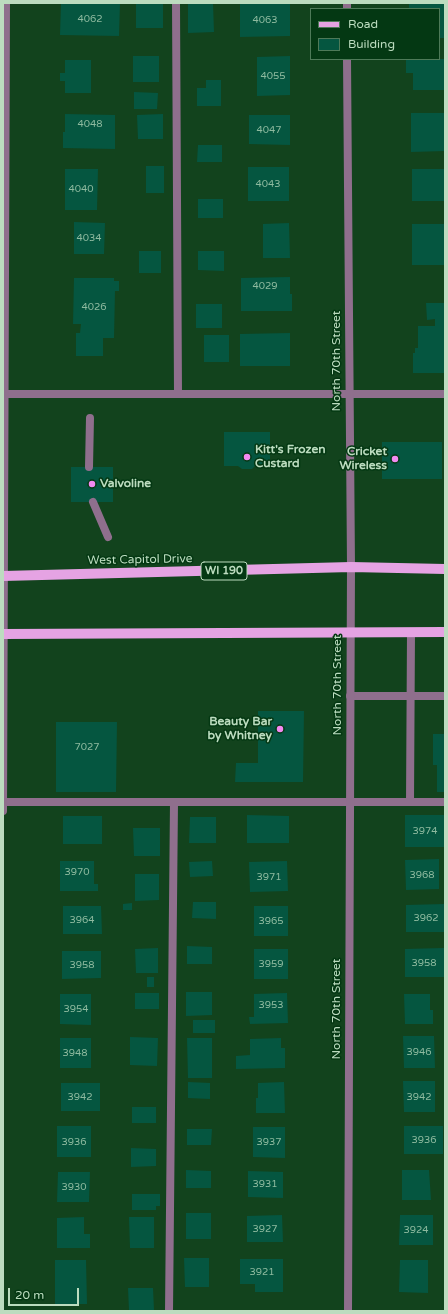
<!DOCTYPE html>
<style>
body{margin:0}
#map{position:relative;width:448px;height:1314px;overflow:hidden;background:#12431d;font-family:"Varela Round",sans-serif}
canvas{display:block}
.frame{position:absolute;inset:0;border:4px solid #bcdcbf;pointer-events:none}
.legend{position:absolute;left:310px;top:8px;width:130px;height:52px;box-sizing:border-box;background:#043813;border:1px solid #4e7a58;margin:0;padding:5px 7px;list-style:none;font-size:12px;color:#bcdcbf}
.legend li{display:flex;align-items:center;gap:8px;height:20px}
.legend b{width:20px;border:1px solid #4e7a58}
.scale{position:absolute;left:8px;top:1288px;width:71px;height:18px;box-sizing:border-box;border:2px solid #bcdcbf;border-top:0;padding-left:5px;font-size:12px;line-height:14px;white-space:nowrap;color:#bcdcbf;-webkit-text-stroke:3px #043813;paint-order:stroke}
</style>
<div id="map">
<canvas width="448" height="1314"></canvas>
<div class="frame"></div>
<ul class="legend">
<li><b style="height:5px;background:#e5a3e3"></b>Road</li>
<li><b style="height:11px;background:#055640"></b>Building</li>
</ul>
<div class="scale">20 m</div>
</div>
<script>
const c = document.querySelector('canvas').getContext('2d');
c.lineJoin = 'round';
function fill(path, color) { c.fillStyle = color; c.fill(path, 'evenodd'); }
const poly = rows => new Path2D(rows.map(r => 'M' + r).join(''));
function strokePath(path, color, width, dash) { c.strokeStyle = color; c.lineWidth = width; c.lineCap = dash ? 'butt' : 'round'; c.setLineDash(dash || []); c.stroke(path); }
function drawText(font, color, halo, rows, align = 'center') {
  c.font = font + ' "Varela Round",sans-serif'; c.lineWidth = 3; c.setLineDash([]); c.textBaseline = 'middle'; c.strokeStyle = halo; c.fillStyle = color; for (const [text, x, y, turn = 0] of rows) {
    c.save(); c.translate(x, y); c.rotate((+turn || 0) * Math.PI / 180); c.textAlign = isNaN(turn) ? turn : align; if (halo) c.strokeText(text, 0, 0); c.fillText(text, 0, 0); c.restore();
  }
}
fill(poly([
 [61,3,120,3,119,36,60,35],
 [188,3,213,3,214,32,188,33],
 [240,3,290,3,290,36,240,37],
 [409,3,445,3,445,38,439,38,439,9,409,9],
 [136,4,163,4,163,28,136,28],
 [133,56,159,56,159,82,133,82],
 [290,56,290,95,257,96,257,57],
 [406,59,445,59,445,90,413,90,413,73,406,73],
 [65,60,91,60,91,93,65,93,65,81,60,81,60,73,65,73],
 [206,80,221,80,221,106,197,106,197,88,206,88],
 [134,92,158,93,157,109,134,109],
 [411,113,445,113,445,151,411,152],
 [65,114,115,115,115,149,63,148,63,132,65,132],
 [163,114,163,139,138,139,137,115],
 [249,115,290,115,290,145,249,144],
 [198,145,222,145,222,162,197,162],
 [146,166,164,166,164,193,146,193],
 [248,167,289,167,289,201,248,201],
 [65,169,98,169,97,210,65,210],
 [412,169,445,169,445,201,412,201],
 [198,199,223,199,223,218,198,218],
 [74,222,105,223,104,254,74,254],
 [289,223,290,258,263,258,263,224],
 [412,224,445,224,445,265,412,265],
 [139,251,161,251,161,273,139,273],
 [198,251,224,251,224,271,198,270],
 [290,277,290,294,292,294,292,311,241,311,241,278],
 [74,278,114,278,114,281,119,281,119,291,115,291,114,338,103,338,103,356,76,356,76,333,80,333,81,324,73,324],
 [426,303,445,303,445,373,413,373,413,353,415,353,415,348,418,348,418,326,435,326,435,319,427,320],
 [196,304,222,304,222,328,196,328],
 [290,333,290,366,240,366,240,334],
 [204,335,229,335,229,362,204,362],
 [224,432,270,432,270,465,256,465,252,469,242,469,238,466,224,466],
 [382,442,442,442,442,479,382,479],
 [71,467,113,467,113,502,71,502],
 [258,711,304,711,303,782,235,782,236,763,258,763],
 [56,722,117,722,116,792,56,792],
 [433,734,445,734,445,792,437,792,437,765,433,765],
 [247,815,289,816,289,843,247,843],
 [405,815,445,815,445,847,405,847],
 [63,816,102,816,102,844,63,844],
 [190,817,216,817,216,843,189,843],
 [133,828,160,828,160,856,134,856],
 [439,859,439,889,406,890,405,860],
 [60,861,94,861,94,884,98,884,98,891,60,891],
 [212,861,213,876,190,877,189,862],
 [287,861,288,891,250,892,249,862],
 [135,874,159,874,159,900,135,901],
 [193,902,216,902,216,919,192,918],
 [132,903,132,910,123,910,123,904],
 [445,904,445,932,406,932,406,905],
 [63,906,101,906,102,934,63,934],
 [254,906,288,906,288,936,254,936],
 [187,946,212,947,212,964,187,964],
 [158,948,158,973,136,973,135,949],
 [444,948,444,977,405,977,405,949],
 [254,949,288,949,288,979,254,979],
 [62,951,101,951,101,978,62,979],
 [147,977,154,977,154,987,147,987],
 [186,992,212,992,212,1015,186,1016],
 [135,993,159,993,159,1009,135,1009],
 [287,993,288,1023,250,1024,249,1017,254,1017,254,994],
 [60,994,91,994,91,1025,60,1024],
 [404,994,430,994,430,1010,433,1010,433,1024,405,1024],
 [193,1020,215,1020,215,1033,193,1033],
 [403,1036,434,1036,435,1068,404,1068],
 [130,1037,158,1038,157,1066,130,1065],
 [60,1038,91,1038,91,1068,60,1068],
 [187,1038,212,1038,212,1078,188,1078],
 [281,1038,281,1048,285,1048,285,1068,236,1069,236,1056,250,1055,250,1039],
 [403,1081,435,1081,435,1112,404,1112],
 [188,1082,210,1083,210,1099,188,1098],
 [284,1082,285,1113,256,1113,256,1098,258,1098,258,1083],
 [61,1083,100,1083,100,1111,61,1111],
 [132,1107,156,1107,156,1123,132,1123],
 [57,1126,91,1126,91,1157,57,1157],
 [404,1126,443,1126,443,1154,404,1154],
 [253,1127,285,1127,285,1158,253,1157],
 [187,1129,212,1129,211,1145,187,1145],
 [131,1148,156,1149,156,1166,131,1167],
 [186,1170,211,1171,211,1188,186,1188],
 [402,1170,429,1170,431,1200,402,1200],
 [248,1171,283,1172,283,1198,248,1197],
 [58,1172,90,1172,89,1202,57,1202],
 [132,1194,160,1194,160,1206,156,1206,156,1210,132,1210],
 [186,1213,211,1213,211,1239,186,1239],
 [282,1215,283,1242,247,1242,247,1216],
 [400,1215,433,1215,433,1245,399,1245],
 [84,1217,84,1234,90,1234,90,1248,57,1248,57,1218],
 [129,1217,154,1217,154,1248,130,1248],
 [184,1258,209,1258,209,1287,185,1287],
 [240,1259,283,1259,283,1292,255,1292,255,1284,240,1284],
 [55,1260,86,1260,87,1304,55,1304],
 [400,1260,428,1260,428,1293,399,1292],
 [128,1288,153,1288,154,1310,129,1310]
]), '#055640');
strokePath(poly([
 [176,3,178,394],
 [3,394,445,394],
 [89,467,90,418],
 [93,502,108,537],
 [350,696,445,696],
 [3,802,445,802],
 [410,802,411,632],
 [169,1311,174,802]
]), '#8f6f8d', 8);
strokePath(poly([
 [347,3,347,9],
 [347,59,351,567,348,1311],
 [3,811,6,3]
]), '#8f6f8d', 8);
strokePath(poly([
 [3,576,351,567,445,569],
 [3,634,445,632]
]), '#e5a3e3', 10);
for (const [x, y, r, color] of [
 [247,457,4,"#f38af1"],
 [395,459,4,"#f38af1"],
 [92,484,4,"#f38af1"],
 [280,729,4,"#f38af1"]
]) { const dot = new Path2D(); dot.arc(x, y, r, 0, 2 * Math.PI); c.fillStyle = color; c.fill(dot); strokePath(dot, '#043813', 1.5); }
drawText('10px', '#8eba9f', null, [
 ["4062",90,19],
 ["4063",265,20],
 ["4055",273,76],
 ["4048",90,124],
 ["4047",269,130],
 ["4043",268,184],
 ["4040",81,189],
 ["4034",89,238],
 ["4029",265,286],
 ["4026",94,307],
 ["7027",87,747],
 ["3974",425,831],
 ["3970",77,872],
 ["3968",422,875],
 ["3971",269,877],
 ["3962",426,918],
 ["3964",82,920],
 ["3965",271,921],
 ["3958",424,963],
 ["3959",271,964],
 ["3958",82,965],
 ["3953",271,1005],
 ["3954",76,1009],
 ["3946",419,1052],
 ["3948",75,1053],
 ["3942",80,1097],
 ["3942",419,1097],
 ["3936",424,1140],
 ["3936",74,1142],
 ["3937",269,1142],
 ["3931",265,1184],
 ["3930",74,1187],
 ["3927",265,1229],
 ["3924",416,1230],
 ["3921",262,1272]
]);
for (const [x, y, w] of [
 [224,571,46]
]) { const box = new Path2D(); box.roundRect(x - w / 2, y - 9, w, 18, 3); c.fillStyle = '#043813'; c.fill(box); strokePath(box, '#bcdcbf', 1); }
drawText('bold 11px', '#bcdcbf', null, [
 ["WI 190",224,571]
]);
drawText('12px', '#bcdcbf', '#043813', [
 ["North 70th Street",337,361,-90],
 ["West Capitol Drive",140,560,-1],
 ["North 70th Street",338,685,-90],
 ["North 70th Street",337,1009,-90]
]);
drawText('bold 12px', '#bcdcbf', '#043813', [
 ["Kitt's Frozen",255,450],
 ["Custard",255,464],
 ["Cricket",387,452,"right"],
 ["Wireless",387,466,"right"],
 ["Valvoline",100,484],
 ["Beauty Bar",272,722,"right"],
 ["by Whitney",272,736,"right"]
], 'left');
</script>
